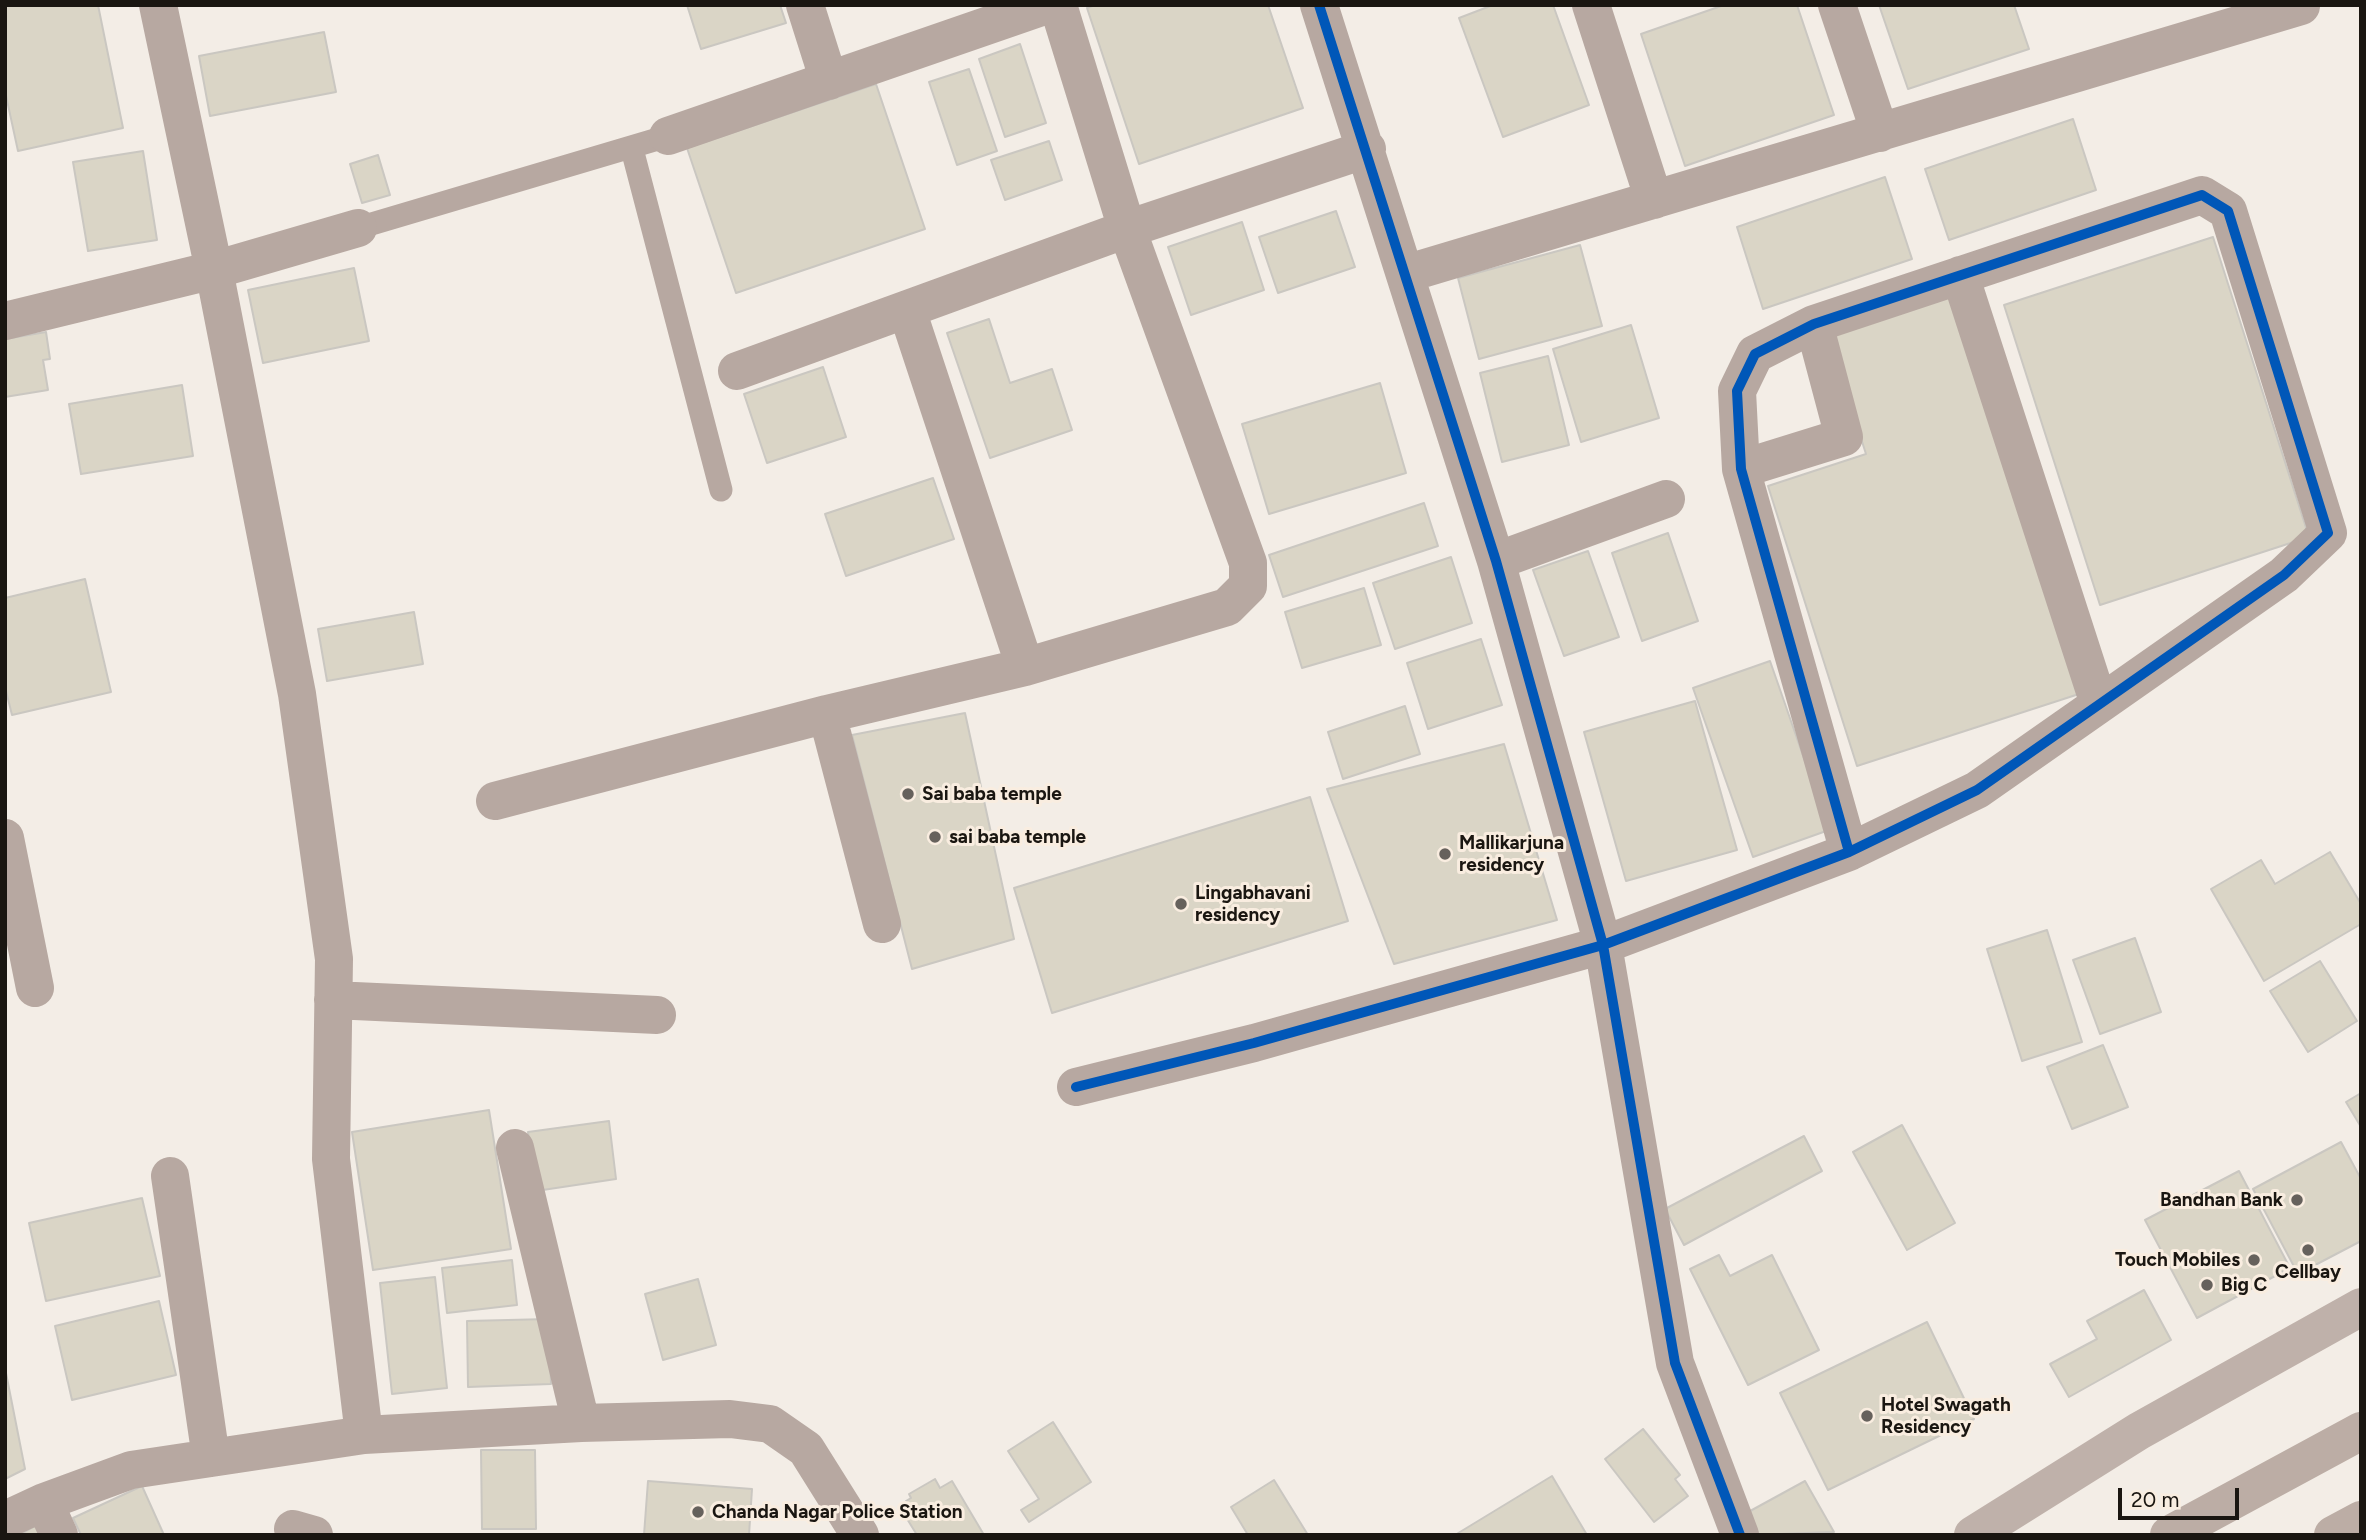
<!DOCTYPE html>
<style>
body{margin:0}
#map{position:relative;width:2366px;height:1540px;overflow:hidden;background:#f3ede6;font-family:Figtree,sans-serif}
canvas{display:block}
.frame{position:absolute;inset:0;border:7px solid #1a1611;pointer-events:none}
.scale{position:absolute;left:2118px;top:1488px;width:121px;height:32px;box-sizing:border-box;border:4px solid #1a1611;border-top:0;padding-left:9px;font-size:21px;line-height:24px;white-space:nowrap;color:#1a1611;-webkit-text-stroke:5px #f9ede0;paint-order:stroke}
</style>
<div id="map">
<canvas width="2366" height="1540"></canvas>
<div class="frame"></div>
<div class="scale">20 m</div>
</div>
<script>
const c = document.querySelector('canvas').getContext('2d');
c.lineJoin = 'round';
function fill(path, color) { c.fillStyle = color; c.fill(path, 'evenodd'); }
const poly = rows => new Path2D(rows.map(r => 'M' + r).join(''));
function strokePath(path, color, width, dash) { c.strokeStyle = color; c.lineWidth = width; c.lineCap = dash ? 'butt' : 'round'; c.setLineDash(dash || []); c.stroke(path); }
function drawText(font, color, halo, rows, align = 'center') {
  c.font = font + ' Figtree,sans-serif'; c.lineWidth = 6; c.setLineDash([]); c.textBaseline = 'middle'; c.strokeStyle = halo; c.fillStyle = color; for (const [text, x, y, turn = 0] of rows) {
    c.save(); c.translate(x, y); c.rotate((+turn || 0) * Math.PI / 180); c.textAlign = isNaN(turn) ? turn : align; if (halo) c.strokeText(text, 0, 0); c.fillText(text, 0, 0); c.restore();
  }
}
const building = poly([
 [5,5,98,5,123,128,18,151,5,91,5,5],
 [687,5,780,5,786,23,701,49,687,5],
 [1095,5,1268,5,1303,108,1139,164,1087,8,1095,5],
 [1493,5,1553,5,1589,105,1503,137,1459,18,1493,5],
 [1724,5,1797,5,1834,115,1685,166,1641,34,1724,5],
 [1879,5,2014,5,2029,49,1908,89,1879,5],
 [324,32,336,92,210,116,199,56,324,32],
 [1020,44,1046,123,1005,137,979,59,1020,44],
 [969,69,997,151,957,165,929,82,969,69],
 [876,84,925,229,736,293,687,148,876,84],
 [2073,119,2096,190,1949,240,1925,169,2073,119],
 [1049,141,1062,180,1005,200,991,160,1049,141],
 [143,151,157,240,88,251,73,162,143,151],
 [378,155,390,195,362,203,350,164,378,155],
 [1885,177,1912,259,1763,309,1737,227,1885,177],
 [1336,211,1355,267,1278,293,1259,237,1336,211],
 [1242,222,1264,290,1191,315,1168,247,1242,222],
 [2213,237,2309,537,2100,605,2004,305,2213,237],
 [1580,245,1602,326,1479,359,1458,278,1580,245],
 [354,268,369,341,263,363,248,290,354,268],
 [1952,295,2079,694,1857,766,1768,486,1866,454,1828,335,1952,295],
 [989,319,1010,383,1052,369,1072,430,990,458,947,333,989,319],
 [1631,325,1659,418,1581,442,1553,349,1631,325],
 [46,332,50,359,43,360,48,390,5,397,5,339,46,332],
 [1548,356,1569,445,1502,462,1480,373,1548,356],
 [823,367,846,437,767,463,744,394,823,367],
 [1380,383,1406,473,1269,514,1242,424,1380,383],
 [182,385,193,456,81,474,69,404,182,385],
 [933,478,954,539,846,576,825,514,933,478],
 [1424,503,1438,546,1283,597,1269,555,1424,503],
 [1668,533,1698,621,1642,641,1612,553,1668,533],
 [1588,551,1619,637,1564,656,1533,570,1588,551],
 [1451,557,1472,623,1395,649,1373,583,1451,557],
 [85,579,111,692,12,715,5,687,5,598,85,579],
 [1364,588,1381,645,1302,668,1285,612,1364,588],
 [414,612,423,664,327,681,318,629,414,612],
 [1481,639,1502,705,1428,729,1407,663,1481,639],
 [1770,661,1829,830,1753,857,1693,688,1770,661],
 [1695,701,1737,850,1626,881,1584,732,1695,701],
 [1405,706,1420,754,1343,779,1328,732,1405,706],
 [965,713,1014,939,912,969,852,735,965,713],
 [1504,744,1557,920,1394,964,1327,789,1504,744],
 [1310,797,1348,921,1052,1013,1014,888,1310,797],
 [2330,852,2361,904,2361,924,2264,981,2211,889,2261,860,2275,884,2330,852],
 [2047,930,2082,1042,2022,1061,1987,949,2047,930],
 [2135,938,2161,1012,2100,1034,2073,960,2135,938],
 [2320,961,2357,1021,2308,1052,2270,991,2320,961],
 [2103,1045,2128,1107,2072,1129,2047,1067,2103,1045],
 [2361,1093,2361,1127,2346,1102,2361,1093],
 [489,1110,511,1249,373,1270,352,1132,489,1110],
 [609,1121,616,1179,536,1191,528,1132,609,1121],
 [1902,1125,1955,1223,1907,1250,1853,1152,1902,1125],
 [1804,1136,1822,1171,1684,1245,1665,1209,1804,1136],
 [2341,1142,2361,1179,2361,1241,2298,1274,2253,1189,2341,1142],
 [2239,1171,2290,1268,2197,1318,2145,1220,2239,1171],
 [142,1198,160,1276,46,1301,29,1223,142,1198],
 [1719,1255,1730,1276,1772,1255,1819,1350,1748,1385,1690,1269,1719,1255],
 [512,1260,517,1305,447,1313,442,1268,512,1260],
 [435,1277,447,1388,392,1394,380,1283,435,1277],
 [698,1279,716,1345,663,1360,645,1294,698,1279],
 [2144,1290,2171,1340,2069,1397,2050,1364,2097,1339,2087,1321,2144,1290],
 [159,1301,176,1375,72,1400,55,1326,159,1301],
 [549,1319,551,1384,468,1387,467,1321,549,1319],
 [1927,1322,1974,1419,1828,1490,1780,1393,1927,1322],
 [5,1368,25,1469,5,1479,5,1368],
 [1053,1422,1091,1482,1029,1522,1021,1510,1039,1499,1008,1451,1053,1422],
 [1643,1429,1680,1475,1675,1479,1688,1496,1654,1522,1605,1459,1643,1429],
 [481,1450,535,1450,536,1529,482,1529,481,1450],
 [1552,1476,1587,1535,1455,1535,1552,1476],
 [935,1479,940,1488,952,1481,984,1535,917,1535,904,1514,912,1510,906,1501,911,1498,909,1494,935,1479],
 [1274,1480,1308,1535,1248,1535,1231,1507,1274,1480],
 [648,1481,752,1489,749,1535,644,1535,648,1481],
 [1805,1481,1834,1532,1751,1535,1741,1516,1805,1481],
 [142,1486,164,1535,81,1535,73,1518,142,1486],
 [37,1525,43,1535,19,1535,37,1525]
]);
fill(building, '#dad5c6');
strokePath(building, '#cac7c1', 2);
strokePath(poly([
 [632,149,721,490],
 [358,228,668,136]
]), '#b7a8a1', 23);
strokePath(poly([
 [158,5,214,270,297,694,334,959,331,1159,364,1435],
 [805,5,829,81],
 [1319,5,1496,561,1603,945,1675,1363,1740,1535],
 [1591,5,1654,200],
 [1837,5,1880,133],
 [668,136,1047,5],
 [1405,274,2301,6],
 [1960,275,2099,704],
 [907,310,1025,667],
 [5,321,214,270,358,228],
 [737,371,1127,229,1367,149],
 [1741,469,1844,437,1814,324],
 [1496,561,1666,499],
 [827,714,882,924],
 [495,801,827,714,1025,667,1227,607,1248,586,1248,563,1127,229,1058,5],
 [5,838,35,988],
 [333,1000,657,1015],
 [1076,1087,1254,1043,1603,945,1849,852,1977,790,2284,575,2328,533,2228,211,2202,195,1814,324,1755,354,1737,391,1741,469,1849,852],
 [515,1148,581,1423],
 [170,1176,211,1458],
 [44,1502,59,1535],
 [5,1520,44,1502,131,1470,364,1435,581,1423,730,1419,770,1424,806,1449,860,1535],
 [293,1529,314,1535]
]), '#b7a8a1', 38);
strokePath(poly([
 [1973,1535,2139,1431,2361,1307]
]), '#bfb1aa', 38);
strokePath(poly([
 [2169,1535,2361,1431],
 [2333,1535,2361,1520]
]), '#bcada5', 38);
strokePath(poly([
 [1319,5,1496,561,1603,945,1675,1363,1740,1535],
 [1076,1087,1254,1043,1603,945,1849,852,1977,790,2284,575,2328,533,2228,211,2202,195,1814,324,1755,354,1737,391,1741,469,1849,852]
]), '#0057b8', 10);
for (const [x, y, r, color] of [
 [908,794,7,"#66615c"],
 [935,837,7,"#66615c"],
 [1445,854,7,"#66615c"],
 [1181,904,7,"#66615c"],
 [2297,1200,7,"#66615c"],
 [2308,1250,7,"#66615c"],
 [2254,1260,7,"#66615c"],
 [2207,1285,7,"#66615c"],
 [1867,1416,7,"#66615c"],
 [698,1512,7,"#66615c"]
]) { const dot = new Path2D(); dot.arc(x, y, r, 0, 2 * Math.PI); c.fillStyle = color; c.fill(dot); strokePath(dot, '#f9ede0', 2.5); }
drawText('bold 19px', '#1a1611', '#f9ede0', [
 ["Sai baba temple",922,794],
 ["sai baba temple",949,837],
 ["Mallikarjuna",1459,843],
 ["residency",1459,865],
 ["Lingabhavani",1195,893],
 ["residency",1195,915],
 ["Bandhan Bank",2283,1200,"right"],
 ["Touch Mobiles",2240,1260,"right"],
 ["Cellbay",2308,1272,"center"],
 ["Big C",2221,1285],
 ["Hotel Swagath",1881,1405],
 ["Residency",1881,1427],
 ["Chanda Nagar Police Station",712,1512]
], 'left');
</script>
